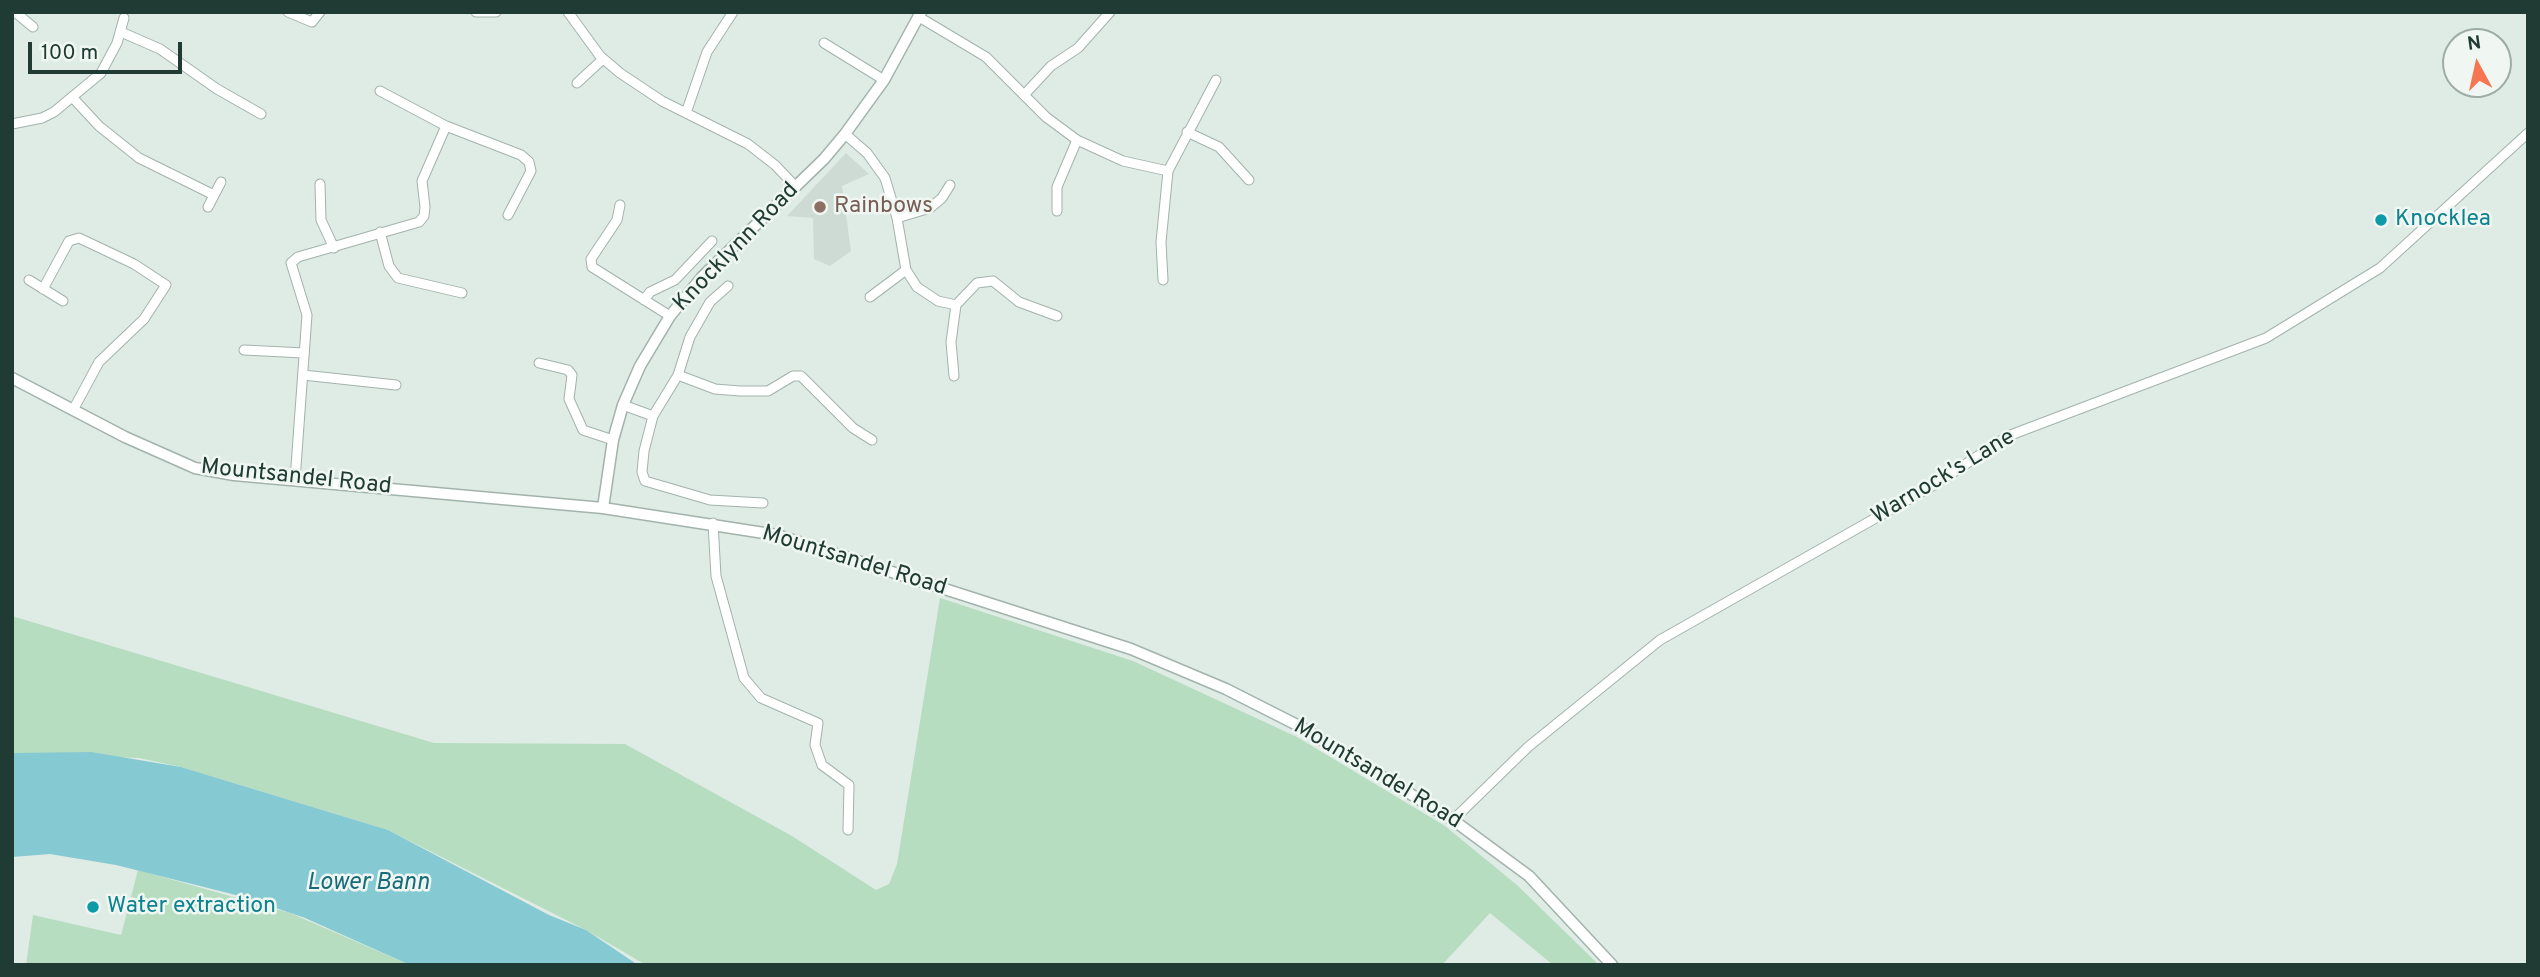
<!DOCTYPE html>
<style>
body{margin:0}
#map{position:relative;width:2540px;height:977px;overflow:hidden;background:#dfebe5;font-family:Overpass,sans-serif}
canvas{display:block}
.frame{position:absolute;inset:0;border:14px solid #203b33;pointer-events:none}
.north{position:absolute;left:2442px;top:28px;width:70px;height:70px;box-sizing:border-box;background:#f0f7f3;border:2px solid #9daca6;border-radius:50%;rotate:352deg;font-size:19px;font-weight:700;line-height:28px;text-align:center;color:#203b33}
.north::after{content:'';display:block;margin:auto;width:24px;height:32px;background:#f67552;clip-path:polygon(50% 0,100% 100%,50% 72%,0 100%)}
.scale{position:absolute;left:28px;top:42px;width:154px;height:32px;box-sizing:border-box;border:4px solid #203b33;border-top:0;padding-left:9px;font-size:21px;line-height:24px;white-space:nowrap;color:#203b33;-webkit-text-stroke:5px #f0f7f3;paint-order:stroke}
</style>
<div id="map">
<canvas width="2540" height="977"></canvas>
<div class="frame"></div>
<div class="north">N</div>
<div class="scale">100 m</div>
</div>
<script>
const c = document.querySelector('canvas').getContext('2d');
c.lineJoin = 'round';
function fill(path, color) { c.fillStyle = color; c.fill(path, 'evenodd'); }
const poly = rows => new Path2D(rows.map(r => 'M' + r).join(''));
function strokePath(path, color, width, dash) { c.strokeStyle = color; c.lineWidth = width; c.lineCap = dash ? 'butt' : 'round'; c.setLineDash(dash || []); c.stroke(path); }
function drawText(font, color, halo, rows, align = 'center') {
  c.font = font + ' Overpass,sans-serif'; c.lineWidth = 5; c.setLineDash([]); c.textBaseline = 'middle'; c.strokeStyle = halo; c.fillStyle = color; for (const [text, x, y, turn = 0] of rows) {
    c.save(); c.translate(x, y); c.rotate((+turn || 0) * Math.PI / 180); c.textAlign = isNaN(turn) ? turn : align; if (halo) c.strokeText(text, 0, 0); c.fillText(text, 0, 0); c.restore();
  }
}
fill(poly([
 [846,153,869,174,842,186,851,251,830,266,814,259,813,218,787,216]
]), '#cddbd4');
fill(poly([
 [940,598,1133,661,1297,737,1445,826,1517,885,1596,962,1595,965,1553,965,1490,913,1442,965,646,965,586,930,388,830,181,767,139,758,12,754,12,616,434,743,625,744,792,836,876,890,889,884,897,864],
 [138,870,290,913,410,965,26,965,33,915,121,935]
]), '#b7ddc0');
fill(poly([
 [91,752,181,767,388,830,549,915,586,930,638,965,410,965,305,918,244,897,116,865,50,854,12,857,12,753]
]), '#85c9d2');
const minor = poly([
 [15,12,33,27],
 [288,12,312,22,320,12],
 [476,12,496,12],
 [568,12,600,56,620,73,662,101,748,144,775,165,796,187],
 [919,17,986,57,1046,117,1077,140,1123,161,1168,171,1161,242,1163,280],
 [121,32,160,49,217,89,261,114],
 [824,43,884,80],
 [577,83,603,59],
 [380,91,446,126,521,155,529,162,531,171,508,215],
 [1024,95,1051,66,1078,48,1110,12],
 [73,98,99,126,139,158,214,195],
 [686,113,707,52,733,12],
 [12,124,42,118,54,112,101,73,117,43,124,18],
 [1187,132,1219,147,1249,180],
 [845,134,867,153,885,178,897,218,906,270,917,287,938,301,956,305,951,342,954,376],
 [1168,171,1216,80],
 [320,184,321,220,334,248],
 [620,205,617,220,591,259,592,267,670,316],
 [208,207,221,182],
 [1057,211,1057,187,1077,140],
 [897,218,930,208,942,198,950,185],
 [380,232,389,266,398,278,462,293],
 [29,280,63,301],
 [43,289,69,241,79,238,134,264,166,285,144,319,99,362,73,410],
 [870,297,906,270],
 [644,300,650,292,675,280,712,241],
 [956,305,977,283,993,281,1019,302,1057,316],
 [244,350,304,353],
 [539,363,568,370,572,375,569,399,583,430,613,440],
 [303,375,396,385],
 [678,375,715,389,740,391,768,391,793,376,801,376,853,428,872,440],
 [623,405,653,416,644,451,642,472,645,481,710,500,763,503],
 [653,416,678,375,690,337,710,302,728,286],
 [295,480,307,315,291,263,298,257,419,222,424,216,425,207,422,181,446,126],
 [713,523,716,576,744,678,761,698,818,723,815,745,822,765,849,785,848,830],
 [1453,820,1528,747,1660,640,1934,485,2008,436,2266,338,2380,268,2528,133]
]);
const tertiary = poly([
 [12,378,125,437,195,468,234,475,603,508,777,535,1131,649,1226,689,1301,727,1453,820,1529,876,1612,965],
 [603,508,613,440,623,405,640,366,670,316,702,277,824,159,845,134,884,80,921,12]
]);
strokePath(minor, '#a2b3ac', 11);
strokePath(tertiary, '#a2b3ac', 13);
strokePath(minor, '#fff', 9);
strokePath(tertiary, '#fff', 10);
for (const [x, y, r, color] of [
 [820,207,7,"#8d6e63"],
 [2381,220,7,"#0f9aa8"],
 [93,907,7,"#0f9aa8"]
]) { const dot = new Path2D(); dot.arc(x, y, r, 0, 2 * Math.PI); c.fillStyle = color; c.fill(dot); strokePath(dot, '#f0f7f3', 2.5); }
drawText('23px', '#785e54', '#f0f7f3', [
 ["Rainbows",834,207]
], 'left');
drawText('23px', '#0d838f', '#f0f7f3', [
 ["Knocklea",2395,220],
 ["Water extraction",107,907]
], 'left');
drawText('23px', '#203b33', '#f0f7f3', [
 ["Knocklynn Road",737,248,-46],
 ["Mountsandel Road",296,478,6],
 ["Warnock's Lane",1944,478,-31],
 ["Mountsandel Road",854,562,17],
 ["Mountsandel Road",1377,775,31]
]);
drawText('italic 24px', '#186c79', '#f0f7f3', [
 ["Lower Bann",368,884]
]);
</script>
